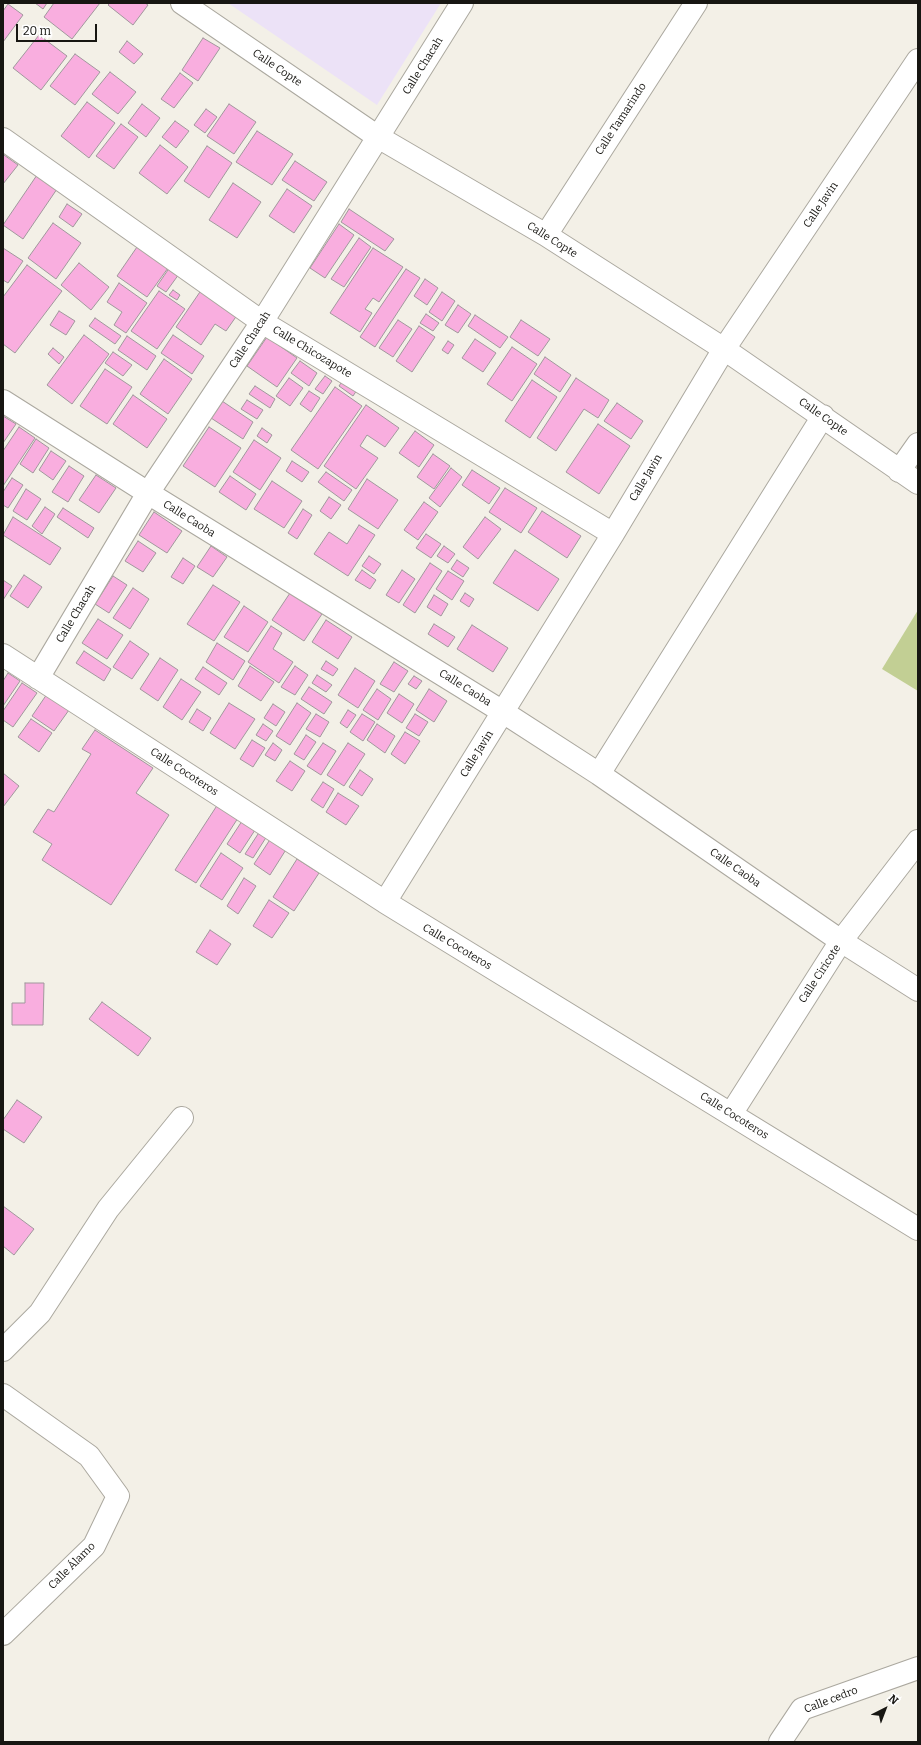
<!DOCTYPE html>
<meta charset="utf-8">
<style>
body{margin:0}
#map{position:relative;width:921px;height:1745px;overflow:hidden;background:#f3f0e7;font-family:Bitter,serif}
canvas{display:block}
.frame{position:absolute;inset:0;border:4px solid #171612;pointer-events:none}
.north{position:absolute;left:865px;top:1689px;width:40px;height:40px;-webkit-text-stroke:3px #fff;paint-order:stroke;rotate:42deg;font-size:11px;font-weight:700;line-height:16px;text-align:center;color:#171612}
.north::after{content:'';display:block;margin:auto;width:14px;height:18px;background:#171612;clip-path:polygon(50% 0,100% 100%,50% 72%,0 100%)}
.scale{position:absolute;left:16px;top:24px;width:81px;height:18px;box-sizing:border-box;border:2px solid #171612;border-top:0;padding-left:5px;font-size:12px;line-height:14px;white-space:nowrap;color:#171612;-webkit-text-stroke:3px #fff;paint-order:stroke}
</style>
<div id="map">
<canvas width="921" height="1745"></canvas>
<div class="frame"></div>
<div class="north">N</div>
<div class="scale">20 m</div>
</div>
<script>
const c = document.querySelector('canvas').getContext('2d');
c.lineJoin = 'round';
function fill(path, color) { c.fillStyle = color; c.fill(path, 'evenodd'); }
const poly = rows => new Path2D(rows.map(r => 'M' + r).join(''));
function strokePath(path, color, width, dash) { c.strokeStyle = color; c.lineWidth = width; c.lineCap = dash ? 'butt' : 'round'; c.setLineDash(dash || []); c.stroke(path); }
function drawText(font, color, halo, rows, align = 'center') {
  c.font = font + ' Bitter,serif'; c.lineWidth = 3.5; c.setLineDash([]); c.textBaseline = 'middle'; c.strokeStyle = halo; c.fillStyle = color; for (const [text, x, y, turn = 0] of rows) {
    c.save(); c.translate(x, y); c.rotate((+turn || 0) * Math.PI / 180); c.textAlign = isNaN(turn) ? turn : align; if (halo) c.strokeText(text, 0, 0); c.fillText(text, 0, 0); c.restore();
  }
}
fill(poly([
 [228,3,441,3,377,105]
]), '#ece2f7');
fill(poly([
 [918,610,918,691,882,669]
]), '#c2cf94');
const building = poly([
 [35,3,47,3,43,9,35,3],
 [54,3,100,3,72,39,44,17,54,3],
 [110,3,145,3,148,5,133,25,108,5,110,3],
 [8,4,23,15,3,42,3,11,8,4],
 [39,35,67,56,41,90,13,68,39,35],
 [203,38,220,48,198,81,182,70,203,38],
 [127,41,143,54,134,64,119,52,127,41],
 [75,54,100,72,75,105,50,86,75,54],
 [110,72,136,92,118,114,92,94,110,72],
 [180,73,193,83,174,108,161,99,180,73],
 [87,102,115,123,89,158,61,136,87,102],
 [142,104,160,118,146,137,128,123,142,104],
 [229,104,256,122,234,154,207,136,229,104],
 [206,109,217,117,205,133,194,125,206,109],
 [175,121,189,131,176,148,162,137,175,121],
 [121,124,138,137,114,169,96,156,121,124],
 [257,131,293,154,272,185,236,162,257,131],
 [160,145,188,167,167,194,139,173,160,145],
 [207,146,232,163,209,198,184,181,207,146],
 [4,155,18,165,3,184,3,156,4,155],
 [295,161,327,182,314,201,282,180,295,161],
 [37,175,57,189,23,239,3,225,37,175],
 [233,183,261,202,237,238,209,220,233,183],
 [287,189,312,206,294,233,269,216,287,189],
 [67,204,82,214,73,227,59,217,67,204],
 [349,209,394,239,385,251,341,222,349,209],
 [53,223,81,243,56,279,28,258,53,223],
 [339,224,354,235,325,278,310,268,339,224],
 [359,238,371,247,344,287,331,279,359,238],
 [137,247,168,268,147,297,117,276,137,247],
 [3,248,23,261,8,283,3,280,3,248],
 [373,248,403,267,379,302,373,298,365,309,372,313,360,332,330,313,373,248],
 [79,263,109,287,91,310,61,285,79,263],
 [27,265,62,291,15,353,3,344,3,297,27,265],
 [170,267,179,274,166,292,157,286,170,267],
 [406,269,420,278,375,347,360,337,406,269],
 [425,279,438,288,427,305,414,296,425,279],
 [119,283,147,303,126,333,114,325,122,312,107,302,119,283],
 [204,286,240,311,226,331,215,324,201,345,176,327,204,286],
 [173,290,180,295,177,300,169,295,173,290],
 [159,291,185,309,157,349,131,331,159,291],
 [442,292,455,301,442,321,429,312,442,292],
 [458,305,471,314,458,333,445,325,458,305],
 [59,311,75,321,66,335,50,325,59,311],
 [426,314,439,323,433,331,420,323,426,314],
 [475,315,508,337,500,348,468,326,475,315],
 [95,318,121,336,115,344,89,326,95,318],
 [398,320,412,329,393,357,379,348,398,320],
 [521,320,550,339,538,356,510,337,521,320],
 [419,326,435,337,412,372,396,361,419,326],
 [84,335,109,354,72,404,47,385,84,335],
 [173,335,204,356,192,374,161,353,173,335],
 [127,336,156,356,147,370,118,350,127,336],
 [267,337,297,358,277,387,247,366,267,337],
 [475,339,496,353,483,372,462,358,475,339],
 [448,341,454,345,448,354,442,350,448,341],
 [512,347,537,364,512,401,487,384,512,347],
 [53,348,64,357,59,364,48,354,53,348],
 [113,352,132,365,123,376,105,363,113,352],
 [545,357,571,375,560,392,534,374,545,357],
 [164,359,192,379,168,414,140,394,164,359],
 [300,361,317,373,309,386,291,373,300,361],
 [105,369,132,387,107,424,80,406,105,369],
 [325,376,332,381,323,394,315,389,325,376],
 [289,378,303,388,290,406,276,396,289,378],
 [576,378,609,400,598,418,584,409,556,451,537,438,576,378],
 [343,380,357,390,353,396,339,386,343,380],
 [532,380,557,397,530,438,505,421,532,380],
 [255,386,275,399,270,408,249,394,255,386],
 [335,387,362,406,318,469,291,450,335,387],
 [309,391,320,398,311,412,300,404,309,391],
 [133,395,167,419,147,448,113,424,133,395],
 [247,400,263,410,257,419,241,409,247,400],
 [222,401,253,422,243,439,211,418,222,401],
 [617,403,643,421,631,439,604,421,617,403],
 [366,405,399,428,385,447,367,435,360,446,378,458,356,489,324,466,366,405],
 [3,416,16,424,3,443,3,416],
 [598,424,630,446,599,494,566,472,598,424],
 [19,427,35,438,3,486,3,451,19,427],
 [209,427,241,448,215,487,183,466,209,427],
 [262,428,272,435,267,443,257,436,262,428],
 [415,431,434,445,419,467,399,453,415,431],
 [36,439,49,448,33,473,20,464,36,439],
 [254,440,281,458,260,490,233,472,254,440],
 [51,451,66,461,53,480,39,470,51,451],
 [433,454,450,466,434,489,417,477,433,454],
 [292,461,309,472,302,482,286,471,292,461],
 [69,466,84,476,68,502,52,492,69,466],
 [451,468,462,477,440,507,429,498,451,468],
 [472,470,500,488,489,504,462,485,472,470],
 [326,472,352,490,344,501,318,482,326,472],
 [96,475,116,488,99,513,79,500,96,475],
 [230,476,256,494,246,510,219,492,230,476],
 [12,478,23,485,8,508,3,505,3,492,12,478],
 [367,479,398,500,378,529,348,509,367,479],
 [272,481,302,501,284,528,254,509,272,481],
 [505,488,537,508,521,533,489,512,505,488],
 [26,489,41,499,27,520,13,511,26,489],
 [329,497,341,505,331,519,320,511,329,497],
 [424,502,438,512,418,540,404,530,424,502],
 [45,507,55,514,42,534,32,526,45,507],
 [63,508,94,528,88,538,57,517,63,508],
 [303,509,312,515,297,539,288,533,303,509],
 [542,511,581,536,567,558,528,532,542,511],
 [154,512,182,531,167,553,139,535,154,512],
 [13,517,61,548,50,565,3,535,13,517],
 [485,517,501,529,478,559,463,547,485,517],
 [359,525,375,535,348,576,314,554,329,532,347,544,359,525],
 [426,534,441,544,431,558,416,548,426,534],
 [138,541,156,553,143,572,125,561,138,541],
 [211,546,227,557,213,577,197,567,211,546],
 [444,546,455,554,448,563,437,556,444,546],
 [515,550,559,579,538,611,493,583,515,550],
 [369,556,381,564,374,574,362,566,369,556],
 [183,558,195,566,183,584,171,577,183,558],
 [457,560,469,568,463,577,451,569,457,560],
 [430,563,442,571,415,613,403,605,430,563],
 [362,570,376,580,370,589,355,580,362,570],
 [402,570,415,579,399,603,386,595,402,570],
 [448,571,464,581,452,600,436,589,448,571],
 [24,575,42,587,28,608,10,596,24,575],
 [113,576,127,585,109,613,95,604,113,576],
 [3,580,12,586,3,600,3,580],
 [213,585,240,602,214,641,187,624,213,585],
 [133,588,149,599,130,629,113,618,133,588],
 [290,593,322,614,304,641,272,620,290,593],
 [465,593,474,599,469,607,460,601,465,593],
 [434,595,448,604,441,616,427,607,434,595],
 [244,606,268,622,248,652,224,637,244,606],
 [98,619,123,635,107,659,82,643,98,619],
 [326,620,352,637,338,659,312,642,326,620],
 [434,624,455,637,448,647,428,634,434,624],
 [472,625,508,648,493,672,457,649,472,625],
 [271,626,282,633,273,649,293,662,279,683,248,662,271,626],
 [130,641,149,654,132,679,113,667,130,641],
 [217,643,245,661,233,680,206,662,217,643],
 [84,651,111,669,104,681,76,663,84,651],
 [160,658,178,670,158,701,140,689,160,658],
 [326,661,338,669,333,676,321,669,326,661],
 [394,662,408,671,394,692,380,684,394,662],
 [250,666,274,682,261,701,238,686,250,666],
 [295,666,308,675,295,695,281,687,295,666],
 [203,667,227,683,219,695,195,679,203,667],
 [355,668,375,681,358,708,338,695,355,668],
 [8,673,20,681,3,706,3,681,8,673],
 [317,675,332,685,326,692,312,683,317,675],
 [414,676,422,681,416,689,408,684,414,676],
 [181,679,201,692,182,720,163,707,181,679],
 [22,683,37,693,13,727,3,720,3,711,22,683],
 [309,687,332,702,324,714,301,699,309,687],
 [377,689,391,699,378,720,363,710,377,689],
 [429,689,447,701,434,722,416,710,429,689],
 [47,694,69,710,54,731,32,716,47,694],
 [399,694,414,704,402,723,387,713,399,694],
 [229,703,255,719,235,749,210,733,229,703],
 [297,703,311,713,290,745,276,736,297,703],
 [273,704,285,712,276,726,264,718,273,704],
 [197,709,211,718,203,731,189,722,197,709],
 [348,710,356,715,347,728,340,723,348,710],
 [316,714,329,722,320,737,306,729,316,714],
 [362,714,375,722,363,741,350,732,362,714],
 [415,714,428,722,419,736,406,728,415,714],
 [31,719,52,733,39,752,18,737,31,719],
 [263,724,273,731,266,741,256,735,263,724],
 [377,724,395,736,385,753,367,740,377,724],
 [95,730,153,768,136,793,169,815,111,905,42,860,52,844,33,832,48,809,54,812,91,754,82,749,95,730],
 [405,732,420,741,405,764,391,754,405,732],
 [306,735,316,742,304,760,294,754,306,735],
 [252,740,265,748,253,767,240,759,252,740],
 [273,743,282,750,275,761,265,755,273,743],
 [323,743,336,751,321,775,307,766,323,743],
 [348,743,365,754,344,786,327,775,348,743],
 [290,761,305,771,292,791,276,781,290,761],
 [360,770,373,779,362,796,349,787,360,770],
 [3,773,19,786,3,807,3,773],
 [323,782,334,789,323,808,311,800,323,782],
 [338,793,359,806,346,825,326,812,338,793],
 [218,804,238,818,196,883,175,870,218,804],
 [244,818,257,827,240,853,227,844,244,818],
 [260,831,267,836,253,858,245,854,260,831],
 [271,838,287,848,270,875,254,864,271,838],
 [221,853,243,868,222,900,200,886,221,853],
 [297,859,319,873,294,911,273,897,297,859],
 [244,878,256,886,238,914,227,906,244,878],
 [269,900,289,913,272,938,253,926,269,900],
 [210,930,231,944,217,965,196,952,210,930],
 [25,983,44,983,43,1025,12,1025,12,1003,25,1003,25,983],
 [102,1002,151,1038,138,1056,89,1019,102,1002],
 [17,1100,42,1117,24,1143,3,1129,3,1120,17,1100],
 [3,1206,34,1229,14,1255,3,1246,3,1206]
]);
fill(building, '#f9aedf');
strokePath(building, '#a0979c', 1);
const minor = poly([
 [182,3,378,137,546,235,724,349,918,483],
 [3,139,262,322,613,534],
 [546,235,696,3],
 [3,401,148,493,503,712,599,774,841,941,918,990],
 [899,471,918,444],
 [3,655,385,902,918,1229],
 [38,678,148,493,262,322,462,3],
 [599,774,823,416],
 [385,902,613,534,724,349,918,60],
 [731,1114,841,941,918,841],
 [3,1350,40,1313,108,1209,182,1118],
 [3,1395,89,1456,118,1496,94,1546,3,1634],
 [780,1742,802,1709,918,1668]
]);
strokePath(minor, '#aba89f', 24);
strokePath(minor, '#fff', 22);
drawText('11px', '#171612', '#fff', [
 ["Calle Chacah",423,66,-58],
 ["Calle Copte",277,68,34],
 ["Calle Tamarindo",621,119,-57],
 ["Calle Javin",821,205,-56],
 ["Calle Copte",552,240,32],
 ["Calle Chacah",250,340,-57],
 ["Calle Chicozapote",312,352,31],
 ["Calle Copte",823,417,35],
 ["Calle Javin",646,478,-59],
 ["Calle Caoba",189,519,32],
 ["Calle Chacah",76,614,-59],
 ["Calle Caoba",465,688,32],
 ["Calle Javin",477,754,-58],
 ["Calle Cocoteros",184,772,33],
 ["Calle Caoba",735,868,35],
 ["Calle Cocoteros",457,947,31],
 ["Calle Ciricote",820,974,-57],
 ["Calle Cocoteros",734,1116,32],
 ["Calle Álamo",72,1566,-45],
 ["Calle cedro",831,1700,-21]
]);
</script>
